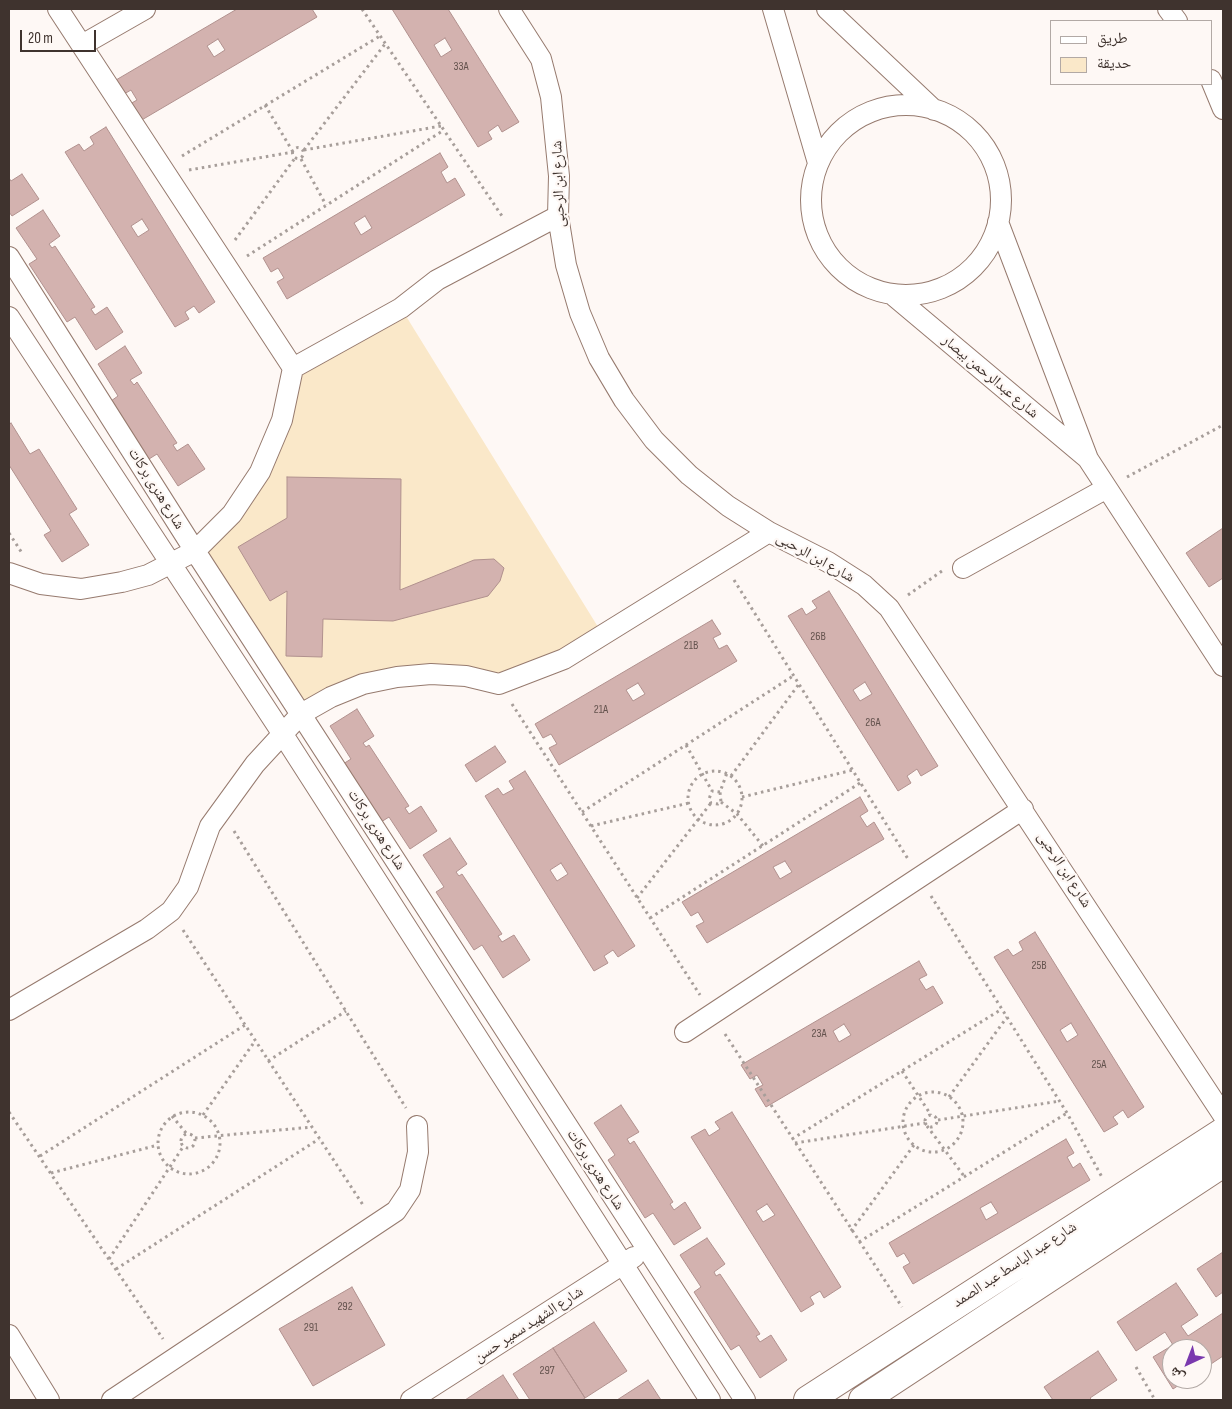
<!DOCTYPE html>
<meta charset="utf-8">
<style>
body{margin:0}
#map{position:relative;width:1232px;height:1409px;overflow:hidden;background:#fef8f5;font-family:"Sofia Sans Condensed","Noto Naskh Arabic",sans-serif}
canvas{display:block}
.frame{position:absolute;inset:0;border:10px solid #3f332e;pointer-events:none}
.legend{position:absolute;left:1050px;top:20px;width:162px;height:65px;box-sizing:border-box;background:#fef8f5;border:1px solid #b2a9a5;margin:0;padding:6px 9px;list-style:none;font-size:15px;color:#3f332e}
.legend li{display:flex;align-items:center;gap:10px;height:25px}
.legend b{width:25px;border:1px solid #b2a9a5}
.north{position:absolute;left:1162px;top:1339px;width:50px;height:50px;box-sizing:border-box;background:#fef8f5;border:1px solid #b2a9a5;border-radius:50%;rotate:223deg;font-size:14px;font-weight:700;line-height:20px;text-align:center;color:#3f332e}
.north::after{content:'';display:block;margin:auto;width:18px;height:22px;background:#7a39ae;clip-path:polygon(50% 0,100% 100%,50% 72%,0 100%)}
.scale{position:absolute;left:20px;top:30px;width:76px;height:22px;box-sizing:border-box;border:2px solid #3f332e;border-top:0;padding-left:6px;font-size:15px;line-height:18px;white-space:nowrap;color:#3f332e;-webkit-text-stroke:4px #fef8f5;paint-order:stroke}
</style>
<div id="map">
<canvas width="1232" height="1409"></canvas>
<div class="frame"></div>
<ul class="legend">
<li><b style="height:6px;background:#fff"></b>طريق</li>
<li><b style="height:14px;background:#fae8c9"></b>حديقة</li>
</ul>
<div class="north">ش</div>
<div class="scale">20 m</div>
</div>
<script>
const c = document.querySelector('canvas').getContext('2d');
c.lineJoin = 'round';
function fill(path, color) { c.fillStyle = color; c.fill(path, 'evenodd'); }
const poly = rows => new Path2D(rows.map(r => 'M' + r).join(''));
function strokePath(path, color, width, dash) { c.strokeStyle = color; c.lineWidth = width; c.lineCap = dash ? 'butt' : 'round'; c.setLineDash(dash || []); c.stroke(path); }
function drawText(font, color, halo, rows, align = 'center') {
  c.font = font + ' "Sofia Sans Condensed","Noto Naskh Arabic",sans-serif'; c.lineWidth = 4.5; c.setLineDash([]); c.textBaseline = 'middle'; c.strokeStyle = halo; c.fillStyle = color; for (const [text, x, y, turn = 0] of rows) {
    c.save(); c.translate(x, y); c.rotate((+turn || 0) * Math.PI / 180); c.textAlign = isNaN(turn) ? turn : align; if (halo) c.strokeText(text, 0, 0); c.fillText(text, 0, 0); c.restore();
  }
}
fill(poly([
 [401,308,603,635,499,684,397,677,301,714,195,551,232,514,293,368]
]), '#fae8c9');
const building = poly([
 [237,9,312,9,317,17,140,121,130,104,137,100,131,90,124,94,116,80,237,9],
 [218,39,225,50,214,57,207,46,218,39],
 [392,9,448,9,519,122,502,132,498,125,488,132,492,139,478,147,392,9],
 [445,38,452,50,441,57,434,45,445,38],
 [106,127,215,302,199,313,194,306,185,312,189,319,175,327,65,152,79,144,84,151,94,144,90,137,106,127],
 [142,219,149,230,138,237,131,226,142,219],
 [440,153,448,167,441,172,447,183,455,178,465,195,287,299,277,282,284,278,278,268,271,272,263,258,440,153],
 [365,216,372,228,361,235,354,223,365,216],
 [22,174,39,199,12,216,9,212,9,178,11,181,22,174],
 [43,210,60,236,49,244,52,248,55,246,95,307,91,309,95,315,107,307,123,332,96,350,75,317,67,322,29,264,37,259,16,228,43,210],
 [125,346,142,373,130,380,134,385,137,382,177,443,173,445,177,451,188,444,205,469,178,486,157,454,149,459,111,401,118,396,98,364,125,346],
 [11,423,30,454,39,449,77,509,69,514,89,545,62,562,44,535,51,531,9,465,9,425,11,423],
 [287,477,401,479,400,590,474,560,494,559,504,568,500,581,488,596,393,621,323,619,322,657,286,656,287,591,270,601,238,547,287,518,287,477],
 [1223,528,1223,578,1209,587,1186,553,1223,528],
 [829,591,938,766,921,776,917,769,907,776,911,783,898,791,788,616,802,608,806,615,817,608,812,601,829,591],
 [865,682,872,694,860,701,853,690,865,682],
 [712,620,721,634,713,638,719,649,727,645,737,661,559,765,549,748,557,744,551,734,543,738,535,724,712,620],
 [638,683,645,694,633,701,626,690,638,683],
 [357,709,374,736,363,743,366,747,369,745,409,806,405,808,409,814,421,806,437,831,410,849,389,817,381,822,343,764,351,759,330,726,357,709],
 [495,746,506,762,476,782,465,765,495,746],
 [525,771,635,946,618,957,613,950,604,956,608,963,594,971,485,796,498,788,503,795,514,789,509,781,525,771],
 [561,863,568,874,557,881,550,870,561,863],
 [860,797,868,811,860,816,867,827,874,822,884,839,707,943,696,926,704,922,698,912,691,916,682,902,860,797],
 [785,861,792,872,780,879,773,867,785,861],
 [450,838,467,864,456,872,459,876,462,874,502,934,498,936,502,942,514,935,530,960,503,978,482,945,474,950,436,892,444,887,423,855,450,838],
 [1035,932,1144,1107,1128,1118,1123,1110,1113,1117,1118,1124,1104,1132,994,957,1008,949,1013,956,1023,950,1019,942,1035,932],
 [1071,1023,1078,1035,1067,1042,1060,1030,1071,1023],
 [919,961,927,975,919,979,926,990,933,986,943,1003,766,1107,755,1089,763,1085,757,1075,750,1079,741,1065,919,961],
 [844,1024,851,1035,839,1042,833,1031,844,1024],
 [621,1105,639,1132,627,1139,630,1144,634,1141,673,1202,670,1204,674,1210,685,1202,701,1228,674,1245,653,1213,645,1218,608,1160,615,1155,594,1123,621,1105],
 [732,1112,841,1287,824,1298,820,1291,810,1297,814,1304,801,1312,691,1137,705,1129,709,1136,720,1129,715,1122,732,1112],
 [767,1204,775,1215,763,1222,756,1211,767,1204],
 [1066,1139,1074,1153,1067,1157,1073,1168,1080,1163,1090,1180,913,1284,903,1267,910,1263,904,1253,897,1257,889,1243,1066,1139],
 [991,1202,998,1213,986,1220,980,1208,991,1202],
 [707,1238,725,1264,714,1272,716,1276,720,1274,760,1334,756,1336,760,1342,771,1335,787,1360,760,1378,739,1345,731,1350,694,1292,701,1287,680,1255,707,1238],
 [1223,1252,1223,1292,1216,1297,1197,1269,1223,1252],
 [1176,1283,1198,1315,1181,1326,1188,1336,1223,1313,1223,1356,1202,1370,1202,1349,1172,1349,1172,1379,1188,1379,1173,1389,1153,1357,1173,1345,1165,1332,1136,1351,1117,1322,1176,1283],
 [352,1287,385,1345,313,1386,279,1329,352,1287],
 [594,1322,627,1371,585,1398,553,1348,594,1322],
 [553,1348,585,1398,582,1400,530,1400,513,1374,553,1348],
 [1098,1351,1117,1380,1090,1398,1092,1400,1053,1400,1044,1387,1098,1351],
 [503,1375,519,1400,465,1400,503,1375],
 [648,1380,661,1400,617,1400,648,1380]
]);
fill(building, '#d3b2af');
strokePath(building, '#b1918e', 1);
const street = poly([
 [58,9,293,368],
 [509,9,541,59,551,97,559,176,558,216,566,265,580,313,599,358,624,400,654,440,689,475,728,506,769,532,828,562,864,585,889,608,1223,1115],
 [773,9,818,163],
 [827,9,934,110],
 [1168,9,1177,21],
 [82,45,145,9],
 [1211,80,1223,109],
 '811 200a95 95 0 1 1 190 0a95 95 0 1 1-190 0Z',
 [998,222,1088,459,1223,666],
 [9,257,195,551,745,1400],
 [893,295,1086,457],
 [9,317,282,733,710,1400],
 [963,568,1107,488],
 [9,573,41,584,81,589,122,582,148,575,195,551,232,514,260,472,282,420,293,368,401,308,437,280,558,216],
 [9,1010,147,929,171,911,188,887,210,826,255,764,301,714,331,697,363,684,397,677,431,674,466,676,499,684,564,659,769,532],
 [685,1032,1023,809],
 [9,1335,49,1400],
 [112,1400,396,1211,410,1190,418,1152,417,1126],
 [411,1400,634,1257]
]);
const secondary = poly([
 [808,1400,1223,1132],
 [863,1400,1223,1163]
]);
strokePath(street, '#967a6e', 22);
strokePath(secondary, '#967a6e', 30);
strokePath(poly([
 [362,9,504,219],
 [265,105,293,152],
 '292.5 153a5.5 5.5 0 1 1 11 0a5.5 5.5 0 1 1-11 0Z',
 [304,150,441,126],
 [304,150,385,44],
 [182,156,380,36],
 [301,159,326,205],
 [189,170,293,152],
 [235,240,295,158],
 [247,256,444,130],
 [1127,477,1223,425],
 [9,533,22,553],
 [734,580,908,859],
 [908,595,942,571],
 [512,704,700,995],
 [686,745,712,791],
 '688 798a27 27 0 1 1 54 0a27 27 0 1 1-54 0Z',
 [731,776,799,684],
 [720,792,712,791,709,799,711,803,718,804,721,802,720,792,727,773],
 [742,797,853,770],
 [721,802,737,814,763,846],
 [582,812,793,676],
 [591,826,689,803],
 [234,831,406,1108],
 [931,896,1067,1113,1103,1179],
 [637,898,711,803],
 [650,918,860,783],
 [183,930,363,1205],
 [725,1034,902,1307],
 [268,1061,346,1011],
 [902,1071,931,1115],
 '903 1122a30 30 0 1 1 60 0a30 30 0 1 1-60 0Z',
 [949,1097,1007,1017],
 [9,1112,163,1339],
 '158 1143a31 31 0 1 1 62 0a31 31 0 1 1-62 0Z',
 '925 1121a6 6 0 1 1 12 0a6 6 0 1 1-12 0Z',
 [203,1115,255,1041],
 [172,1116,186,1133],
 [938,1120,1060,1101],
 [927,1126,964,1176],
 '181 1141a7 7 0 1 1 14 0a7 7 0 1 1-14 0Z',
 [195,1138,312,1127],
 [792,1139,1002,1009],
 [795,1143,925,1123],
 [40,1156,245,1025],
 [51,1173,158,1145],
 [851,1231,914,1145],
 [859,1242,1067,1113],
 [109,1259,183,1147],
 [116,1269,319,1139],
 [1136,1367,1155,1400]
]), '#a79e9a', 3, [2.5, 4]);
strokePath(street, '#fff', 20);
strokePath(secondary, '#fff', 28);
drawText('12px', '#64534e', null, [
 ["33A",461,67],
 ["26B",818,637],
 ["21B",691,646],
 ["21A",601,710],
 ["26A",873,723],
 ["25B",1039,966],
 ["23A",819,1034],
 ["25A",1099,1065],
 ["292",345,1307],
 ["291",311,1328],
 ["297",547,1371]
]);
drawText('15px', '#3f332e', '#fef8f5', [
 ["شارع ابن الرحبى",559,184,-92],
 ["شارع عبدالرحمن بيصار",990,377,40],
 ["شارع هنرى بركات",156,489,58],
 ["شارع ابن الرحبى",815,558,29],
 ["شارع هنرى بركات",376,830,57],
 ["شارع ابن الرحبى",1064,870,57],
 ["شارع هنرى بركات",595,1170,57],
 ["شارع عبد الباسط عبد الصمد",1015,1265,-33],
 ["شارع الشهيد سمير حسن",529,1325,-33]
]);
</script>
